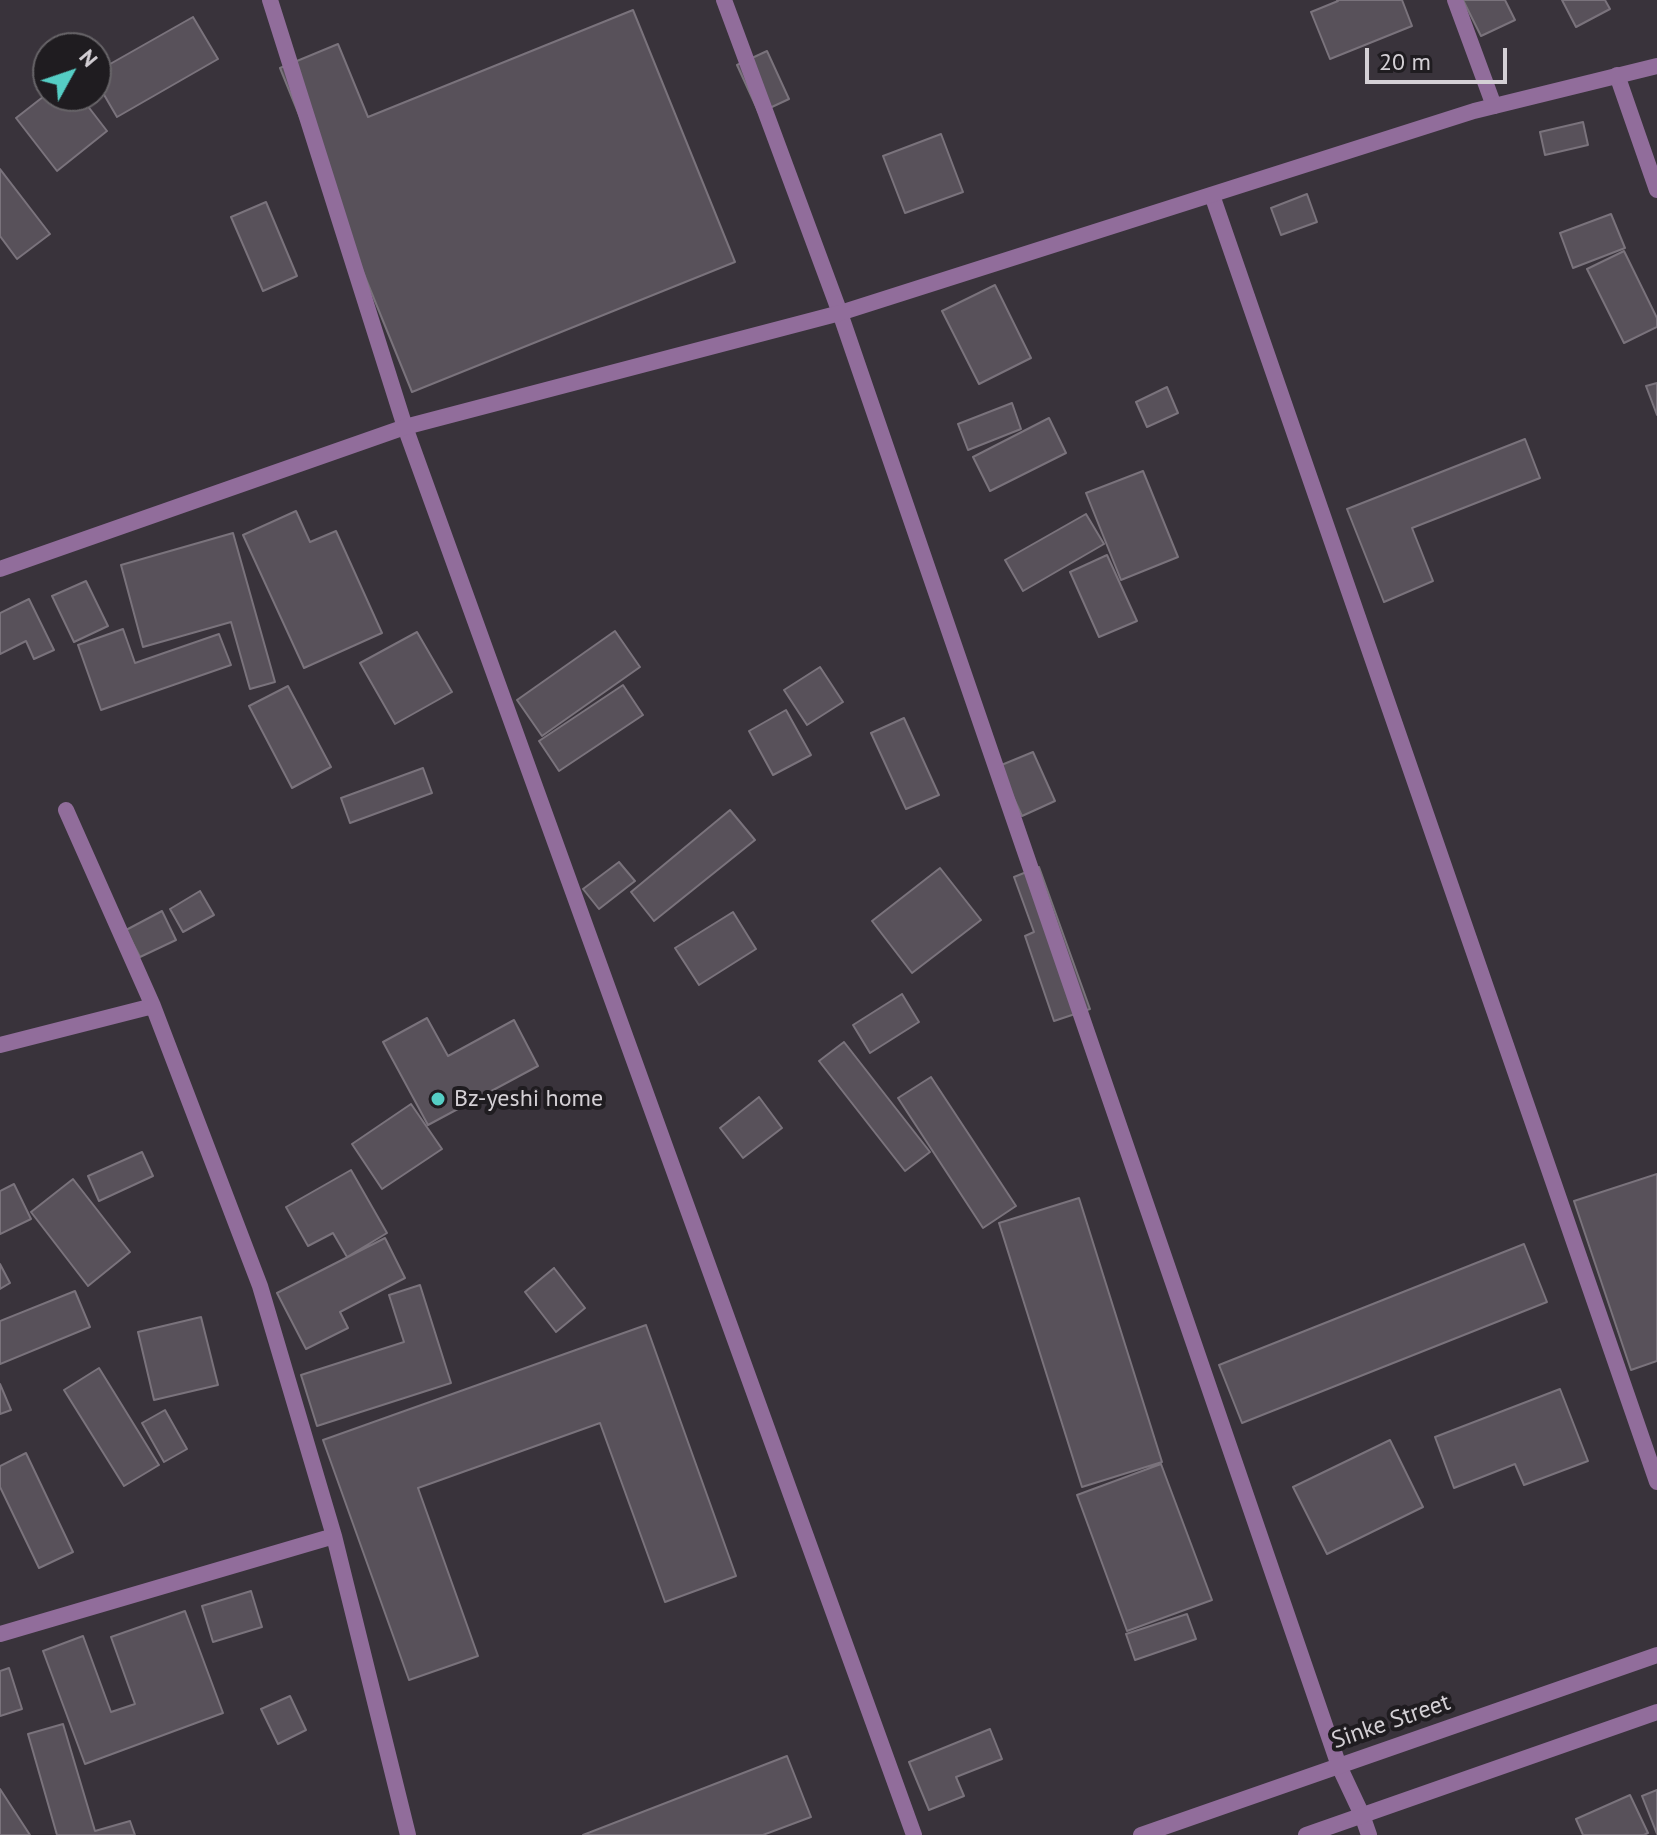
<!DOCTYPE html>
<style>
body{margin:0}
#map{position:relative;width:1657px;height:1835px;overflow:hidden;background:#39333b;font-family:"PT Sans",sans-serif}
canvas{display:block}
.north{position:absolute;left:32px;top:32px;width:80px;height:80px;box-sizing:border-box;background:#1f1c20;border:2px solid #676468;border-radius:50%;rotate:50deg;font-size:22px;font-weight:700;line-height:32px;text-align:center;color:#d4d0d5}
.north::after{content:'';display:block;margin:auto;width:28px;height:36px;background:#55cec5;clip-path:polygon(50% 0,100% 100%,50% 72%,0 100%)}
.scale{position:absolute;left:1365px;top:48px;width:142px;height:36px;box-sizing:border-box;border:4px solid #d4d0d5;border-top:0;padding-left:10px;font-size:24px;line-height:28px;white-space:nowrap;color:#d4d0d5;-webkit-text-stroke:6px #1f1c20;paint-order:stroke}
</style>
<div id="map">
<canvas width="1657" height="1835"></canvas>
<div class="north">N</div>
<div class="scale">20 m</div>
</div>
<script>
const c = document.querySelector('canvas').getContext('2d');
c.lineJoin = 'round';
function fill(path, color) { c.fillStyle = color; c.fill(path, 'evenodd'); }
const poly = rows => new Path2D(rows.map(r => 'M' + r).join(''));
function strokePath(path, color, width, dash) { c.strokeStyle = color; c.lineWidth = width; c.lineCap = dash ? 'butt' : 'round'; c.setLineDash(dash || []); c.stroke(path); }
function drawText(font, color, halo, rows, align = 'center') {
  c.font = font + ' "PT Sans",sans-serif'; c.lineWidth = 8; c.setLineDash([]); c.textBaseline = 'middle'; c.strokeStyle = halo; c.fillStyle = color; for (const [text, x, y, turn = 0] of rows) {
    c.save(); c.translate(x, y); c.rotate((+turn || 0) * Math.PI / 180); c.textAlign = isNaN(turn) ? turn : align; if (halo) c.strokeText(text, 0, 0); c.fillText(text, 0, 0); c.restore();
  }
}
const building = poly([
 [1337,0,1402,0,1412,26,1330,59,1311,12,1338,1,1337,0],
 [1463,0,1505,0,1515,20,1481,36,1463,0],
 [1562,0,1605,0,1610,9,1576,27,1562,0],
 [633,10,735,262,412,392,280,68,338,44,368,117,633,10],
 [193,17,218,59,117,117,96,81,96,72,193,17],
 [767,51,789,99,759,113,737,65,767,51],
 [48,93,48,96,80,96,107,131,57,171,16,118,48,93],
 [1583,122,1588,145,1545,155,1540,132,1583,122],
 [941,134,963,192,905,213,883,156,941,134],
 [0,169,50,234,17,259,0,236,0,169],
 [1307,194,1317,222,1281,235,1271,208,1307,194],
 [266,202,297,276,263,291,231,217,266,202],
 [1611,214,1625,248,1573,268,1560,233,1611,214],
 [1624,251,1657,318,1657,327,1624,343,1587,269,1624,251],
 [995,285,1031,358,979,384,942,311,995,285],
 [1657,383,1657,415,1646,386,1657,383],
 [1167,387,1178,413,1147,427,1136,402,1167,387],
 [1012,403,1021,429,968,450,958,424,1012,403],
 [1049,418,1066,453,990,491,973,457,1049,418],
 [1525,439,1540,478,1412,528,1433,581,1384,602,1347,509,1525,439],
 [1143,471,1178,557,1121,580,1086,493,1143,471],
 [296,511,310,542,336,531,382,633,304,668,243,535,296,511],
 [1086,514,1104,544,1023,591,1005,560,1086,514],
 [233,533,275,682,250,689,231,622,143,647,121,565,233,533],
 [1107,555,1137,621,1099,637,1070,572,1107,555],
 [86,581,108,626,74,642,52,596,86,581],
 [29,599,54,650,34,659,26,641,0,654,0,613,29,599],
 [123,629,135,663,219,634,231,665,101,710,78,645,123,629],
 [615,631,640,667,542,736,517,700,615,631],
 [417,632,452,692,395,724,360,663,417,632],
 [820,667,843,702,807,725,784,690,820,667],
 [623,685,643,715,559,771,539,741,623,685],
 [288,686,331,767,292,788,249,706,288,686],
 [786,710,811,755,773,775,749,731,786,710],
 [904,718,939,795,906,809,871,733,904,718],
 [1033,752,1055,801,1022,816,999,766,1033,752],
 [423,768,432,793,350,823,341,798,423,768],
 [730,810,755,840,654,921,631,892,730,810],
 [619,862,635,881,599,909,583,889,619,862],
 [1039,867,1090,1009,1054,1021,1025,936,1034,932,1014,877,1039,867],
 [940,868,981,920,912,973,872,921,940,868],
 [200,891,214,915,183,932,170,909,200,891],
 [162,911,176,940,140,957,126,930,162,911],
 [733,912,756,949,699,985,675,948,733,912],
 [902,994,919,1022,870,1053,853,1025,902,994],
 [427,1018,448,1056,514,1020,538,1066,428,1125,383,1042,427,1018],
 [844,1042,930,1152,905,1171,819,1061,844,1042],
 [931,1077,1016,1206,983,1228,898,1098,931,1077],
 [759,1097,782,1128,743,1158,720,1128,759,1097],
 [411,1104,442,1149,382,1189,352,1144,411,1104],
 [142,1152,153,1176,99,1201,88,1176,142,1152],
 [351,1170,387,1233,347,1257,333,1233,308,1246,286,1207,351,1170],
 [1657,1174,1657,1361,1631,1370,1574,1201,1657,1174],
 [73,1179,130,1252,88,1286,31,1212,73,1179],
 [14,1184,31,1219,0,1234,0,1191,14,1184],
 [1079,1198,1162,1462,1082,1487,999,1223,1079,1198],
 [385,1238,405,1278,340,1312,348,1328,306,1349,277,1293,385,1238],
 [1524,1244,1547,1302,1242,1423,1219,1365,1524,1244],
 [0,1264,10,1283,0,1289,0,1264],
 [554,1268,585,1308,556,1332,525,1292,554,1268],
 [420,1285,451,1383,317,1426,301,1375,404,1342,389,1295,420,1285],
 [75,1291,90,1327,0,1364,0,1321,75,1291],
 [201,1317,218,1385,154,1400,138,1332,201,1317],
 [646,1325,736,1576,665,1602,600,1423,418,1488,478,1656,409,1680,323,1440,646,1325],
 [99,1368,159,1465,124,1486,64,1390,99,1368],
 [0,1384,11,1410,0,1414,0,1384],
 [1560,1389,1588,1461,1524,1485,1515,1464,1454,1488,1435,1437,1560,1389],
 [165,1410,187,1449,164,1462,142,1423,165,1410],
 [1390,1440,1423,1507,1327,1554,1293,1487,1390,1440],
 [26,1453,73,1552,39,1568,0,1487,0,1466,26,1453],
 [1161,1464,1212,1600,1127,1631,1077,1495,1161,1464],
 [251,1591,262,1627,213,1642,202,1606,251,1591],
 [185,1611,223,1713,85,1764,43,1651,83,1636,111,1712,135,1704,111,1637,185,1611],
 [1187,1614,1196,1639,1135,1660,1126,1634,1187,1614],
 [9,1668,22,1709,0,1716,0,1671,9,1668],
 [290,1696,306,1730,278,1744,261,1709,290,1696],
 [63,1724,95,1831,130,1821,135,1835,57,1835,28,1734,63,1724],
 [990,1729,1002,1759,956,1777,964,1796,929,1810,909,1762,990,1729],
 [787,1756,811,1817,763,1835,583,1835,787,1756],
 [0,1789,30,1835,0,1835,0,1789],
 [1657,1790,1657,1834,1642,1796,1657,1790],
 [1630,1795,1648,1833,1644,1835,1583,1835,1576,1819,1630,1795]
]);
fill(building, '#58515a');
strokePath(building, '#7a737c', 2);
strokePath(poly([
 [270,0,405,427,914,1835],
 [724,0,840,313,1339,1766,1362,1815,1369,1835],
 [1455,0,1494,106],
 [1617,75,1657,190],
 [1212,195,1657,1482],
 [66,810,153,1006,260,1286,334,1536,408,1835],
 [0,1045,153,1006],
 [0,1634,334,1536]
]), '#916d9b', 16);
strokePath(poly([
 [0,569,405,427,840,313,1474,111,1657,66],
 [1141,1835,1657,1655],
 [1306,1835,1657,1712]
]), '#916d9b', 16);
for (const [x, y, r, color] of [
 [438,1099,8,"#55cec5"]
]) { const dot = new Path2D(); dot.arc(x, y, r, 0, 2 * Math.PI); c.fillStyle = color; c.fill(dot); strokePath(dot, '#1f1c20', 3); }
drawText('24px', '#d4d0d5', '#1f1c20', [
 ["Bz-yeshi home",454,1099]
], 'left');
drawText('24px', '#d4d0d5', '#1f1c20', [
 ["Sinke Street",1391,1722,-19]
]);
</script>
